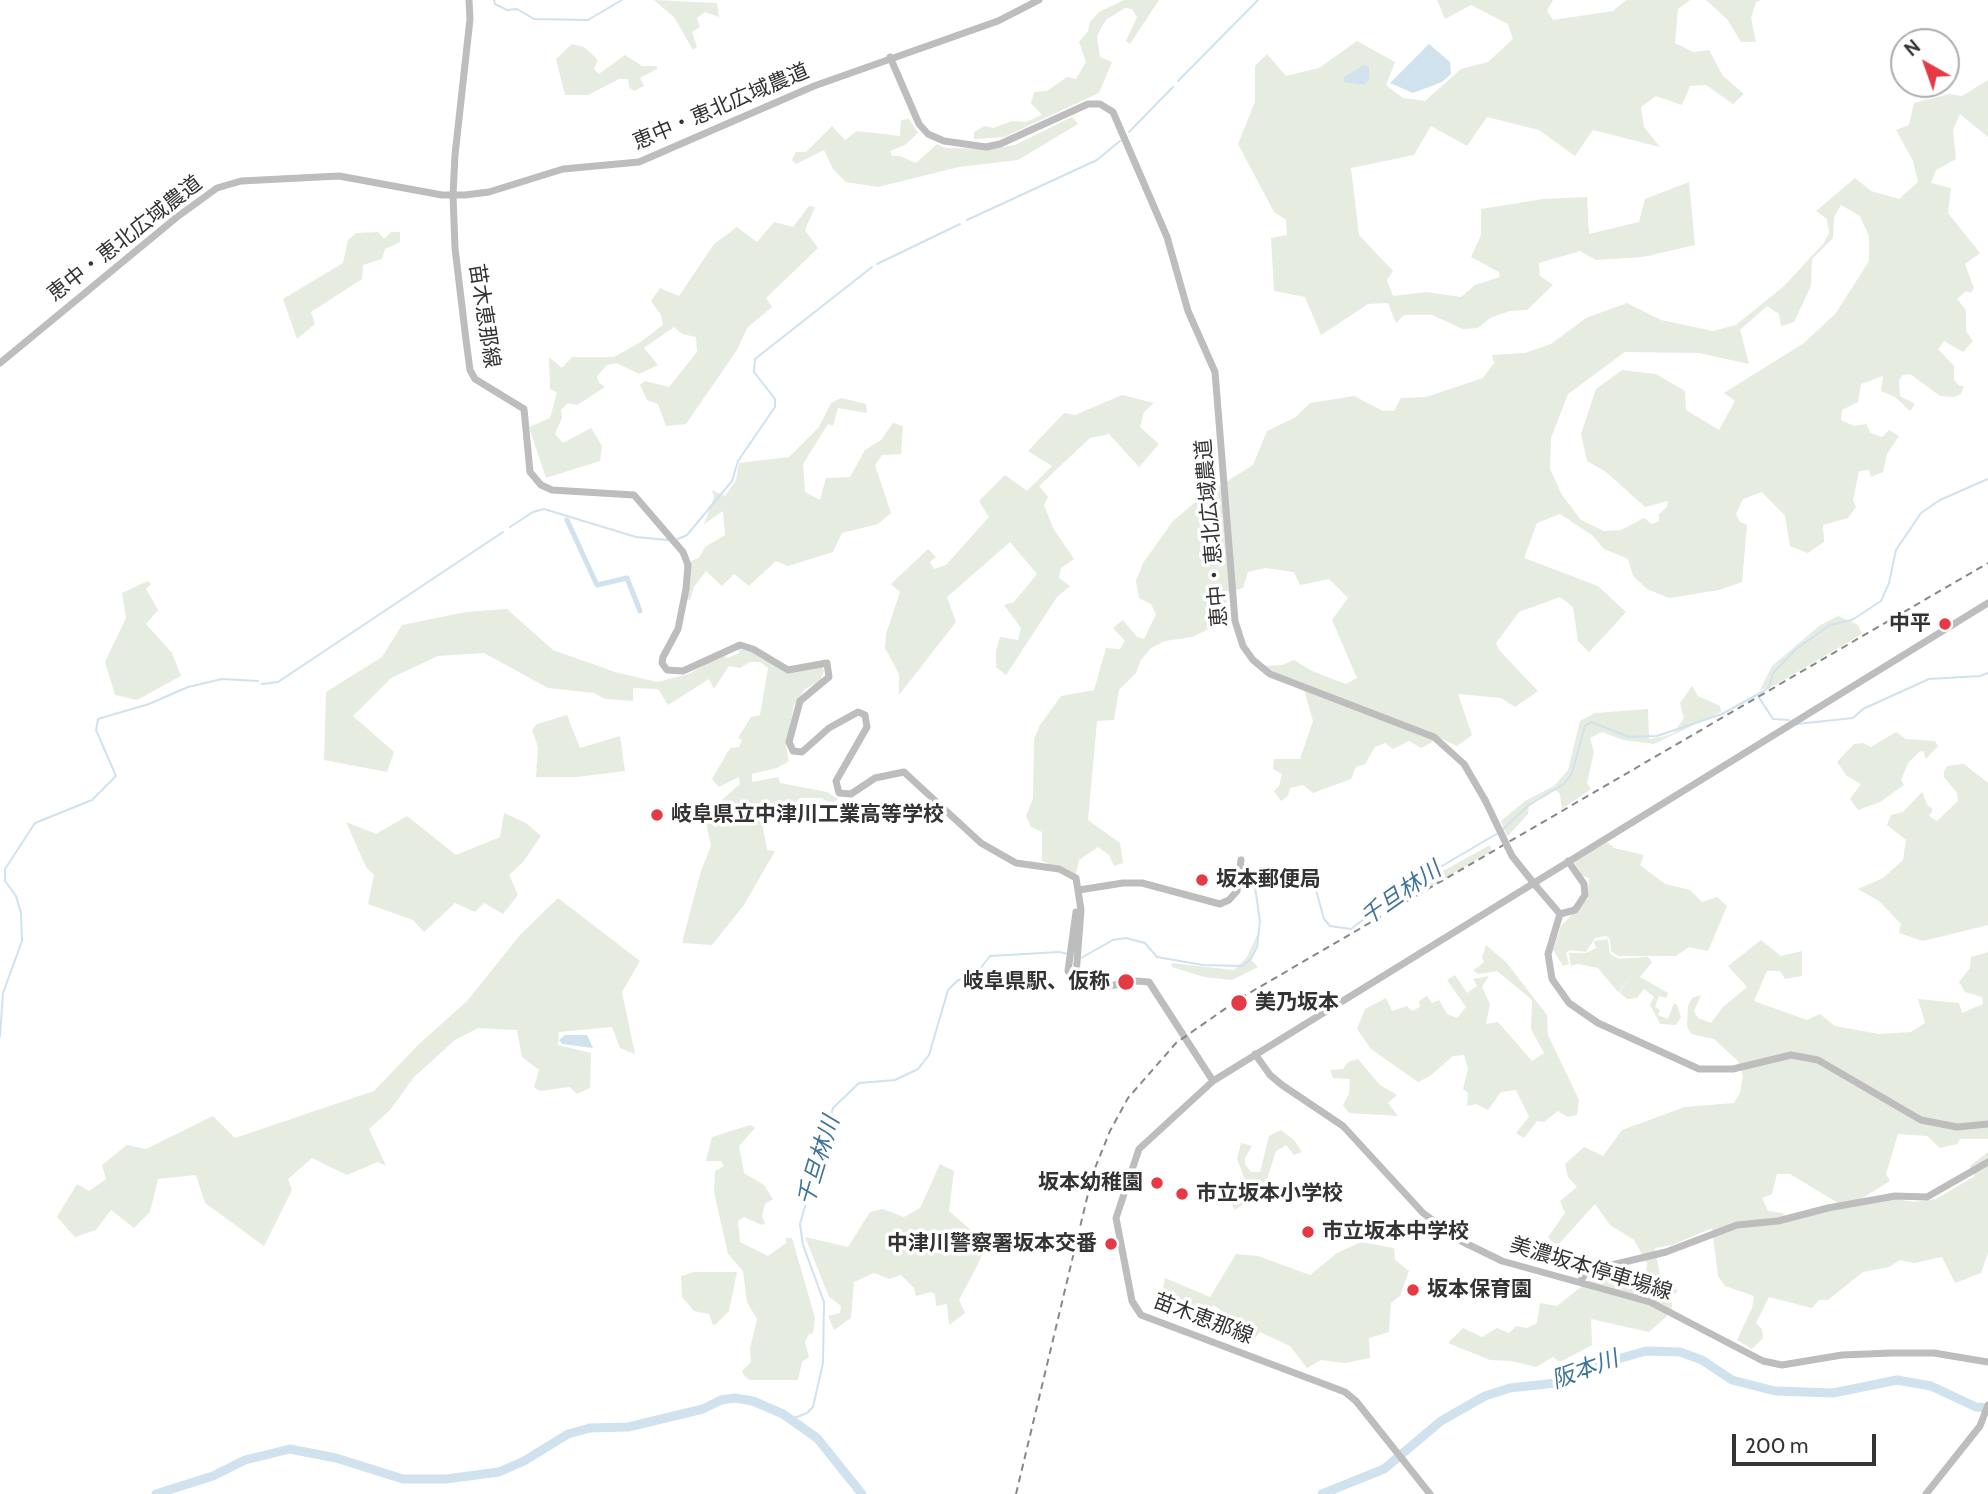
<!DOCTYPE html>
<meta charset="utf-8">
<style>
body{margin:0}
#map{position:relative;width:1988px;height:1494px;overflow:hidden;background:#fff;font-family:Cabin,sans-serif}
canvas{display:block}
.north{position:absolute;left:1890px;top:28px;width:70px;height:70px;box-sizing:border-box;background:#fff;border:2px solid #adadad;border-radius:50%;rotate:320deg;font-size:19px;font-weight:700;line-height:28px;text-align:center;color:#333}
.north::after{content:'';display:block;margin:auto;width:24px;height:32px;background:#e63946;clip-path:polygon(50% 0,100% 100%,50% 72%,0 100%)}
.scale{position:absolute;left:1732px;top:1434px;width:144px;height:32px;box-sizing:border-box;border:4px solid #333;border-top:0;padding-left:9px;font-size:21px;line-height:24px;white-space:nowrap;color:#333;-webkit-text-stroke:5px #fff;paint-order:stroke}
</style>
<div id="map">
<canvas width="1988" height="1494"></canvas>
<div class="north">N</div>
<div class="scale">200 m</div>
</div>
<script>
const c = document.querySelector('canvas').getContext('2d');
c.lineJoin = 'round';
function fill(path, color) { c.fillStyle = color; c.fill(path, 'evenodd'); }
const poly = rows => new Path2D(rows.map(r => 'M' + r).join(''));
function strokePath(path, color, width, dash) { c.strokeStyle = color; c.lineWidth = width; c.lineCap = dash ? 'butt' : 'round'; c.setLineDash(dash || []); c.stroke(path); }
function drawText(font, color, halo, rows, align = 'center') {
  c.font = font + ' Cabin,"Noto Sans JP",sans-serif'; c.lineWidth = 7; c.setLineDash([]); c.textBaseline = 'middle'; c.strokeStyle = halo; c.fillStyle = color; for (const [text, x, y, turn = 0] of rows) {
    c.save(); c.translate(x, y); c.rotate((+turn || 0) * Math.PI / 180); c.textAlign = isNaN(turn) ? turn : align; if (halo) c.strokeText(text, 0, 0); c.fillText(text, 0, 0); c.restore();
  }
}
fill(poly([
 [654,0,717,3,719,17,705,12,697,18,700,27,692,32,697,47,693,50,674,17],
 [1124,0,1159,0,1130,44,1126,41,1137,17,1132,9,1125,8,1107,19,1101,28,1097,36,1100,57,1112,62,1099,93,1004,137,974,139,974,132,985,126,993,128,1012,121,1026,122,1042,115,1031,103,1034,92,1047,91,1067,77,1076,79,1086,62,1079,42,1088,31,1090,22,1099,12],
 [1437,0,1553,0,1547,11,1553,20,1613,11,1626,0,1690,0,1678,9,1675,43,1693,52,1709,50,1723,76,1744,94,1733,104,1706,85,1690,86,1682,105,1656,96,1641,107,1644,127,1660,147,1593,130,1575,156,1539,130,1487,117,1467,146,1431,126,1414,155,1351,168,1359,235,1393,271,1387,280,1393,296,1426,292,1461,297,1475,285,1500,277,1499,272,1471,257,1481,235,1481,209,1543,199,1587,197,1589,234,1639,222,1645,199,1689,182,1695,245,1643,257,1596,260,1580,251,1539,263,1540,276,1553,285,1527,310,1510,311,1490,318,1478,328,1463,329,1432,315,1404,315,1396,323,1388,303,1368,304,1321,335,1305,297,1274,291,1271,238,1287,235,1286,220,1274,212,1238,144,1255,102,1255,66,1267,54,1286,76,1319,68,1357,41,1395,62,1386,85,1403,98,1425,101,1461,69,1488,62,1513,39,1508,24,1471,5,1445,19],
 [1706,0,1761,0,1756,2,1751,18,1756,42,1741,42,1727,19],
 [572,44,584,47,598,60,594,69,599,74,625,55,642,66,657,66,657,69,640,78,644,86,634,91,629,87,628,79,619,79,588,95,565,95,556,59],
 [1988,80,1988,137,1960,114,1953,130,1956,159,1936,170,1931,183,1951,188,1948,213,1980,253,1965,264,1974,288,1971,293,1966,291,1957,299,1966,310,1966,331,1973,341,1963,352,1944,341,1938,349,1954,366,1954,380,1960,386,1964,386,1961,394,1954,397,1940,396,1910,374,1903,375,1899,380,1900,396,1915,404,1910,411,1895,397,1881,391,1883,376,1861,384,1858,402,1842,410,1841,420,1854,426,1866,424,1871,433,1882,437,1889,430,1899,436,1887,454,1883,472,1871,477,1869,470,1859,471,1853,500,1856,507,1848,518,1823,525,1824,542,1808,553,1790,546,1785,516,1762,492,1743,499,1736,514,1740,522,1747,525,1742,582,1719,590,1669,598,1647,589,1633,576,1628,559,1604,549,1592,535,1560,514,1537,523,1524,558,1598,586,1626,612,1608,632,1589,652,1578,641,1573,607,1560,597,1519,612,1496,643,1499,650,1538,691,1515,707,1501,698,1458,694,1472,735,1457,746,1440,738,1421,748,1409,741,1393,749,1385,743,1375,747,1365,764,1356,767,1351,779,1313,793,1303,785,1290,788,1288,796,1281,801,1274,791,1279,786,1282,774,1273,769,1274,759,1300,759,1313,721,1302,683,1278,675,1264,666,1282,665,1294,660,1312,671,1346,684,1357,678,1332,620,1348,598,1329,579,1300,585,1294,572,1265,568,1248,572,1243,588,1227,593,1225,621,1192,637,1165,641,1151,648,1141,660,1136,673,1119,690,1114,720,1097,721,1088,820,1120,843,1123,863,1114,866,1109,855,1098,847,1079,860,1076,874,1042,861,1042,832,1031,827,1026,816,1033,798,1034,739,1040,725,1061,696,1094,690,1106,648,1120,649,1125,641,1113,628,1123,620,1137,637,1144,639,1156,614,1151,604,1139,598,1136,581,1143,563,1173,521,1199,499,1253,465,1267,431,1296,417,1310,403,1354,396,1383,411,1394,411,1401,398,1426,397,1483,378,1494,363,1492,355,1525,353,1551,344,1586,318,1627,303,1661,320,1713,331,1736,325,1784,286,1824,243,1829,233,1827,219,1816,211,1855,178,1871,191,1899,199,1918,182,1913,161,1896,130,1909,125,1914,103,1949,94,1962,96],
 [1841,205,1860,216,1869,236,1869,261,1836,313,1804,343,1724,393,1735,401,1719,430,1686,410,1685,391,1656,374,1622,370,1596,389,1581,434,1587,461,1606,472,1645,507,1668,501,1667,507,1659,514,1659,521,1652,524,1644,518,1621,530,1604,531,1581,520,1562,495,1550,469,1551,438,1568,394,1625,352,1699,353,1749,364,1740,330,1767,306,1779,314,1781,326,1794,322,1811,286,1812,259,1833,238,1834,217],
 [1072,117,1078,124,1018,160,959,167,878,187,846,182,833,169,824,150,796,164,792,160,796,152,806,152,832,126,845,140,857,131,900,136,901,120,909,119,918,133,905,145,890,151,892,156,900,156,916,163,937,144,945,148,992,149,1015,145],
 [809,206,815,207,805,230,818,248,766,298,772,307,747,328,737,350,686,424,666,426,658,404,647,400,640,385,645,381,669,387,697,352,696,337,682,334,674,327,644,348,658,365,639,374,616,363,607,365,597,376,599,383,605,387,577,405,568,403,561,410,562,418,555,434,563,443,591,428,602,446,600,461,546,478,529,427,550,418,557,392,550,389,549,357,562,368,572,357,614,357,639,343,663,325,661,315,651,301,660,288,679,296,714,244,737,227,757,242,774,222,793,227],
 [378,232,384,239,391,232,400,232,400,242,385,249,382,259,363,265,362,279,311,312,315,324,297,339,283,299,343,263,348,240,356,233],
 [1122,395,1154,403,1144,412,1140,427,1159,444,1139,467,1109,434,1090,438,1039,486,1048,497,1044,505,1053,528,1074,559,1061,568,1059,578,1070,586,1057,597,1006,675,996,667,996,651,1000,637,1018,640,1021,628,1004,605,1014,602,1037,574,1010,542,947,597,956,622,899,695,899,674,885,648,886,634,900,592,891,584,928,549,936,557,930,562,934,569,946,565,989,517,979,501,1005,475,1027,491,1052,466,1028,451,1064,413,1075,415],
 [841,398,866,404,867,413,838,408,833,426,828,424,803,464,805,492,820,500,826,478,850,477,865,450,881,440,893,423,903,426,901,454,882,455,875,465,891,513,878,524,842,533,833,552,788,566,776,561,749,586,734,574,722,586,706,571,694,587,690,600,686,599,691,561,699,558,705,547,725,535,723,511,704,524,714,497,712,490,725,496,736,480,739,463,789,457,819,427,831,403],
 [148,581,151,584,146,589,158,610,146,624,172,653,181,676,137,700,115,695,105,662,126,618,122,593],
 [507,609,553,650,615,672,657,682,689,674,722,655,728,658,739,653,738,649,754,652,786,673,822,667,824,671,820,681,805,689,794,705,786,746,789,761,777,768,752,774,752,782,778,777,780,783,827,792,838,799,832,804,821,798,800,798,792,806,796,814,786,821,779,812,762,822,767,850,775,851,744,905,712,945,682,943,701,871,711,846,703,809,714,807,740,784,739,777,719,787,712,779,730,748,739,747,742,740,738,738,751,717,760,715,768,668,760,662,750,662,740,668,729,666,714,689,709,679,668,705,658,689,633,688,633,701,605,699,594,693,548,688,484,653,438,656,391,678,353,716,394,752,387,772,324,760,326,692,382,657,402,625,466,612],
 [1838,616,1858,625,1862,634,1775,685,1760,690,1772,666,1819,626],
 [1692,686,1698,696,1720,706,1721,712,1654,744,1623,740,1602,732,1590,738,1594,752,1587,783,1591,789,1562,809,1560,794,1555,789,1529,804,1528,814,1507,837,1501,821,1525,801,1554,786,1568,770,1580,721,1595,713,1648,709,1649,739,1666,736,1674,733,1684,718,1680,703],
 [567,715,580,748,620,736,625,771,577,777,536,777,538,747,532,730,537,724],
 [1896,732,1906,739,1935,741,1938,746,1926,759,1923,751,1919,752,1908,763,1901,780,1904,785,1880,802,1858,810,1850,799,1861,784,1847,776,1837,762,1854,744,1863,743,1871,747],
 [1964,764,1988,783,1988,925,1923,941,1899,933,1901,924,1879,901,1858,889,1883,878,1903,860,1906,840,1887,825,1891,815,1903,812,1922,792,1928,806,1933,809,1929,816,1937,821,1958,801,1957,793,1944,777,1944,772,1947,766],
 [504,813,526,823,541,836,523,862,509,875,518,895,503,914,484,903,475,912,455,903,424,932,413,920,368,904,374,875,366,867,346,822,376,834,407,816,456,855,500,837],
 [1607,842,1614,848,1644,855,1640,865,1665,884,1690,890,1702,902,1717,897,1727,906,1708,951,1689,947,1676,956,1618,956,1611,951,1610,939,1606,936,1595,938,1586,952,1570,950,1566,953,1569,964,1563,966,1553,950,1561,926,1588,898,1589,878,1582,876,1574,862],
 [1490,845,1492,851,1388,911,1380,901,1431,856,1443,871],
 [558,898,640,961,622,992,635,1054,620,1048,612,1027,559,1032,558,1045,591,1053,590,1088,577,1094,570,1087,540,1091,534,1087,539,1070,522,1057,517,1030,478,1028,455,1040,414,1077,390,1110,369,1129,386,1166,378,1162,347,1175,312,1158,288,1179,292,1190,264,1246,205,1203,196,1175,158,1179,150,1212,134,1228,111,1210,96,1230,75,1237,57,1217,77,1184,89,1191,106,1179,102,1165,127,1145,146,1149,213,1116,235,1138,374,1091,418,1045,467,1001,520,935],
 [1258,933,1256,946,1250,959,1258,967,1232,980,1204,977,1172,967,1171,963,1234,970,1247,957],
 [1608,939,1610,954,1619,959,1648,957,1652,962,1640,977,1668,993,1666,998,1659,996,1655,1007,1660,1010,1658,1015,1668,1019,1674,1003,1677,1005,1681,1017,1676,1025,1660,1024,1650,1005,1654,997,1644,989,1637,998,1627,999,1619,992,1633,975,1618,992,1598,968,1578,964,1571,966,1569,953,1586,953,1596,948,1594,941],
 [1761,940,1781,956,1802,951,1802,976,1785,979,1780,971,1767,971,1754,1001,1807,1020,1820,1014,1835,1026,1879,1034,1911,1032,1925,1023,1918,999,1959,1003,1962,1013,1983,1004,1982,997,1965,992,1959,982,1970,968,1971,957,1988,952,1988,1139,1960,1139,1957,1144,1940,1148,1927,1136,1898,1134,1886,1174,1890,1181,1859,1200,1838,1203,1790,1174,1777,1174,1772,1194,1762,1198,1768,1211,1783,1213,1785,1220,1895,1199,1914,1202,1936,1199,1975,1176,1970,1166,1988,1152,1988,1253,1981,1273,1955,1283,1942,1257,1914,1263,1900,1260,1889,1267,1863,1272,1828,1300,1819,1300,1812,1308,1769,1297,1756,1323,1762,1329,1763,1338,1752,1349,1737,1340,1752,1308,1754,1296,1725,1286,1718,1276,1712,1228,1672,1245,1655,1248,1660,1275,1678,1291,1671,1297,1672,1307,1666,1317,1649,1332,1591,1319,1592,1345,1560,1362,1553,1357,1536,1367,1511,1361,1490,1360,1448,1343,1463,1328,1482,1337,1497,1328,1509,1333,1516,1326,1527,1328,1537,1323,1540,1303,1557,1306,1602,1270,1616,1268,1617,1285,1638,1289,1635,1301,1647,1304,1649,1292,1645,1285,1647,1263,1634,1240,1610,1225,1595,1204,1557,1246,1548,1237,1565,1213,1560,1201,1577,1187,1568,1177,1565,1164,1584,1147,1603,1156,1622,1130,1685,1107,1734,1103,1740,1093,1743,1076,1738,1061,1714,1039,1691,1034,1687,1026,1688,1006,1692,998,1701,995,1694,1011,1698,1018,1711,1023,1723,1007,1747,987,1728,966],
 [1486,945,1506,962,1547,1015,1548,1035,1579,1100,1577,1115,1568,1117,1558,1111,1544,1122,1537,1121,1524,1138,1516,1133,1529,1117,1516,1090,1501,1092,1488,1110,1476,1104,1467,1106,1468,1093,1463,1089,1468,1069,1464,1055,1453,1056,1430,1076,1418,1082,1371,1049,1357,1029,1365,1009,1386,998,1392,1011,1407,1006,1412,1011,1420,1007,1419,1001,1427,996,1432,1003,1439,1000,1447,1014,1457,1018,1466,1007,1447,980,1455,975,1467,993,1477,986,1473,979,1489,976,1482,987,1490,1004,1486,1024,1498,1022,1532,1061,1544,1053,1531,1029,1532,1000,1497,971,1479,974,1473,971,1484,962,1482,957],
 [1358,1059,1380,1085,1397,1095,1388,1103,1398,1116,1349,1113,1343,1105,1349,1094,1350,1079,1333,1078,1330,1070,1343,1069,1348,1062],
 [750,1125,755,1128,739,1146,744,1173,764,1185,773,1199,765,1204,762,1216,765,1223,762,1225,744,1217,738,1221,740,1242,768,1256,786,1243,786,1238,792,1238,815,1318,813,1333,809,1334,805,1342,809,1357,802,1362,798,1380,750,1380,745,1377,742,1371,751,1362,750,1348,757,1319,747,1302,743,1271,728,1254,714,1192,715,1171,724,1166,721,1161,706,1161,712,1137],
 [1281,1130,1294,1140,1302,1152,1294,1155,1286,1145,1276,1151,1267,1179,1256,1196,1235,1210,1230,1202,1248,1187,1237,1159,1241,1143,1252,1146,1245,1158,1245,1164,1251,1172,1260,1172,1269,1136],
 [940,1164,954,1171,949,1211,972,1231,989,1230,980,1260,959,1300,965,1313,949,1325,947,1304,936,1306,935,1294,931,1292,916,1296,914,1288,901,1275,889,1279,874,1273,854,1282,851,1318,834,1330,828,1316,840,1313,841,1306,829,1297,805,1237,848,1247,870,1212,883,1209,904,1217,920,1208],
 [1361,1242,1394,1248,1395,1260,1409,1271,1400,1296,1391,1303,1389,1332,1369,1338,1370,1358,1345,1363,1321,1360,1307,1368,1290,1346,1260,1332,1252,1342,1240,1337,1236,1320,1213,1305,1208,1314,1163,1289,1165,1278,1210,1297,1236,1254,1258,1256,1310,1275,1337,1253],
 [694,1272,737,1272,729,1311,716,1324,713,1325,709,1314,694,1311,682,1297,681,1276]
]), '#e6ecdf');
fill(poly([
 [1429,44,1450,62,1451,74,1442,82,1413,93,1390,83],
 [1364,65,1369,67,1369,80,1364,85,1344,82,1344,77],
 [565,1035,587,1035,593,1048,562,1044,559,1040]
]), '#cfe2ee');
strokePath(poly([
 [494,0,495,4,507,10,517,9,534,19,588,20,622,0],
 [1178,81,1258,0],
 [1129,132,1173,87],
 [967,220,1097,160,1120,141],
 [877,264,960,224],
 [510,527,533,512,544,509,636,537,668,540],
 [678,539,687,535,732,481,738,461,775,407,775,399,754,372,755,359,872,267],
 [262,684,278,682,503,532],
 [1758,696,1773,719,1789,720],
 [1797,724,1853,718,1863,709,1929,679,1980,676,1988,673],
 [1502,830,1529,805,1564,784,1572,773,1585,726,1591,722,1629,737,1657,736,1722,714,1762,692,1769,687,1773,673,1796,649,1830,625,1852,620,1881,601,1889,583,1896,550,1921,513,1940,500,1988,479],
 [1081,958,1113,940,1126,938,1145,943,1157,957,1203,965,1242,966,1251,959,1257,947,1260,921,1254,880,1259,876,1272,871,1289,872,1304,878,1316,890,1324,919,1330,926,1351,929,1408,886,1498,833],
 [0,1036,3,993,22,941,21,913,16,896,5,881,5,869,35,823,92,800,116,776,96,730,98,719,149,704,188,687,222,679,258,681],
 [789,1420,807,1413,813,1407,823,1363,824,1302,803,1245,800,1224,833,1108,859,1083,895,1080,918,1069,929,1055,948,990,957,981,979,970,990,956,1059,952,1069,954]
]), '#cfe2ee', 2);
strokePath(poly([
 [567,520,597,585,627,578,640,611]
]), '#cfe2ee', 5);
strokePath(poly([
 [156,1494,213,1476,245,1460,290,1449,336,1458,403,1479,446,1479,499,1472,524,1461,568,1434,590,1428,628,1427,703,1409,721,1400,735,1398,753,1401,783,1414,817,1438,862,1494],
 [1322,1494,1384,1469,1441,1421,1485,1396,1510,1388,1556,1383,1595,1362,1618,1359,1646,1351,1680,1352,1702,1360,1732,1380,1775,1391,1833,1393,1897,1380,1931,1386,1976,1407,1988,1408]
]), '#cfe2ee', 9);
strokePath(poly([
 [469,0,470,19,455,155,453,195,455,248,466,340,470,370,475,379,524,409,530,472,541,485,552,490,634,495,683,552,688,565,686,589,678,629,663,657,662,663,667,670,683,671,740,645,753,649,788,670,827,663,829,677,800,701,789,742,793,751,802,752,829,728,858,712,865,715,867,727,836,781,839,793,851,794,875,778,904,772,981,843,1016,863,1059,869,1076,878,1081,910,1076,975,1090,987,1099,987],
 [890,57,919,124,928,134,944,141,986,147,1000,144,1088,104,1100,104,1113,112,1167,237,1188,311,1215,372,1235,621,1243,646,1253,660,1270,674,1434,737,1464,764,1485,800],
 [0,363,177,217,217,188,241,181,339,176,442,195,465,195,489,192,563,169,639,162,814,86,998,21,1039,0],
 [1536,886,1560,914,1548,954,1552,979,1569,1003,1598,1023,1699,1069,1733,1069,1791,1055,1818,1060,1921,1120,1957,1127,1988,1124],
 [1079,890,1123,883,1142,883,1220,904,1229,900,1237,891,1241,860],
 [1076,912,1068,971,1077,984],
 [1560,914,1575,910,1585,895,1584,884,1568,861],
 [1098,988,1136,981,1149,982,1213,1081],
 [1255,1054,1270,1075,1282,1085,1343,1126,1423,1213,1461,1241,1502,1261,1650,1302,1763,1361,1782,1365,1842,1355,1892,1353,1934,1353,1988,1362],
 [1580,1282,1587,1271,1666,1252,1737,1225,1778,1221,1828,1208,1895,1196,1927,1197,1988,1162],
 [1430,1494,1356,1401,1345,1392,1141,1315,1132,1301,1116,1218,1139,1149,1213,1081,1988,603],
 [1926,1494,1980,1426,1988,1405]
]), '#bdbdbd', 7);
strokePath(poly([
 [1016,1494,1093,1173,1110,1131,1128,1098,1176,1043,1239,999,1988,563]
]), '#888', 2, [7, 5]);
strokePath(poly([
 [1485,800,1512,856,1536,886]
]), '#bdbdbd', 7);
for (const [x, y, r, color] of [
 [1945,624,7,"#e63946"],
 [657,815,7,"#e63946"],
 [1202,880,7,"#e63946"],
 [1126,982,9,"#e63946"],
 [1239,1003,9,"#e63946"],
 [1157,1183,7,"#e63946"],
 [1182,1194,7,"#e63946"],
 [1308,1232,7,"#e63946"],
 [1111,1244,7,"#e63946"],
 [1413,1290,7,"#e63946"]
]) { const dot = new Path2D(); dot.arc(x, y, r, 0, 2 * Math.PI); c.fillStyle = color; c.fill(dot); strokePath(dot, '#fff', 2.5); }
drawText('21px', '#333', '#fff', [
 ["恵中・恵北広域農道",721,107,-23],
 ["恵中・恵北広域農道",125,239,-38],
 ["苗木恵那線",484,316,81],
 ["恵中・恵北広域農道",1212,533,-95],
 ["美濃坂本停車場線",1591,1269,17],
 ["苗木恵那線",1203,1319,21]
]);
drawText('bold 21px', '#333', '#fff', [
 ["中平",1931,624,"right"],
 ["岐阜県立中津川工業高等学校",671,815],
 ["坂本郵便局",1216,880],
 ["岐阜県駅、仮称",1110,982,"right"],
 ["美乃坂本",1255,1003],
 ["坂本幼稚園",1143,1183,"right"],
 ["市立坂本小学校",1196,1194],
 ["市立坂本中学校",1322,1232],
 ["中津川警察署坂本交番",1097,1244,"right"],
 ["坂本保育園",1427,1290]
], 'left');
drawText('italic 23px', '#3f7597', '#fff', [
 ["千旦林川",1401,894,-35],
 ["千旦林川",819,1161,-73],
 ["阪本川",1585,1370,-20]
]);
</script>
